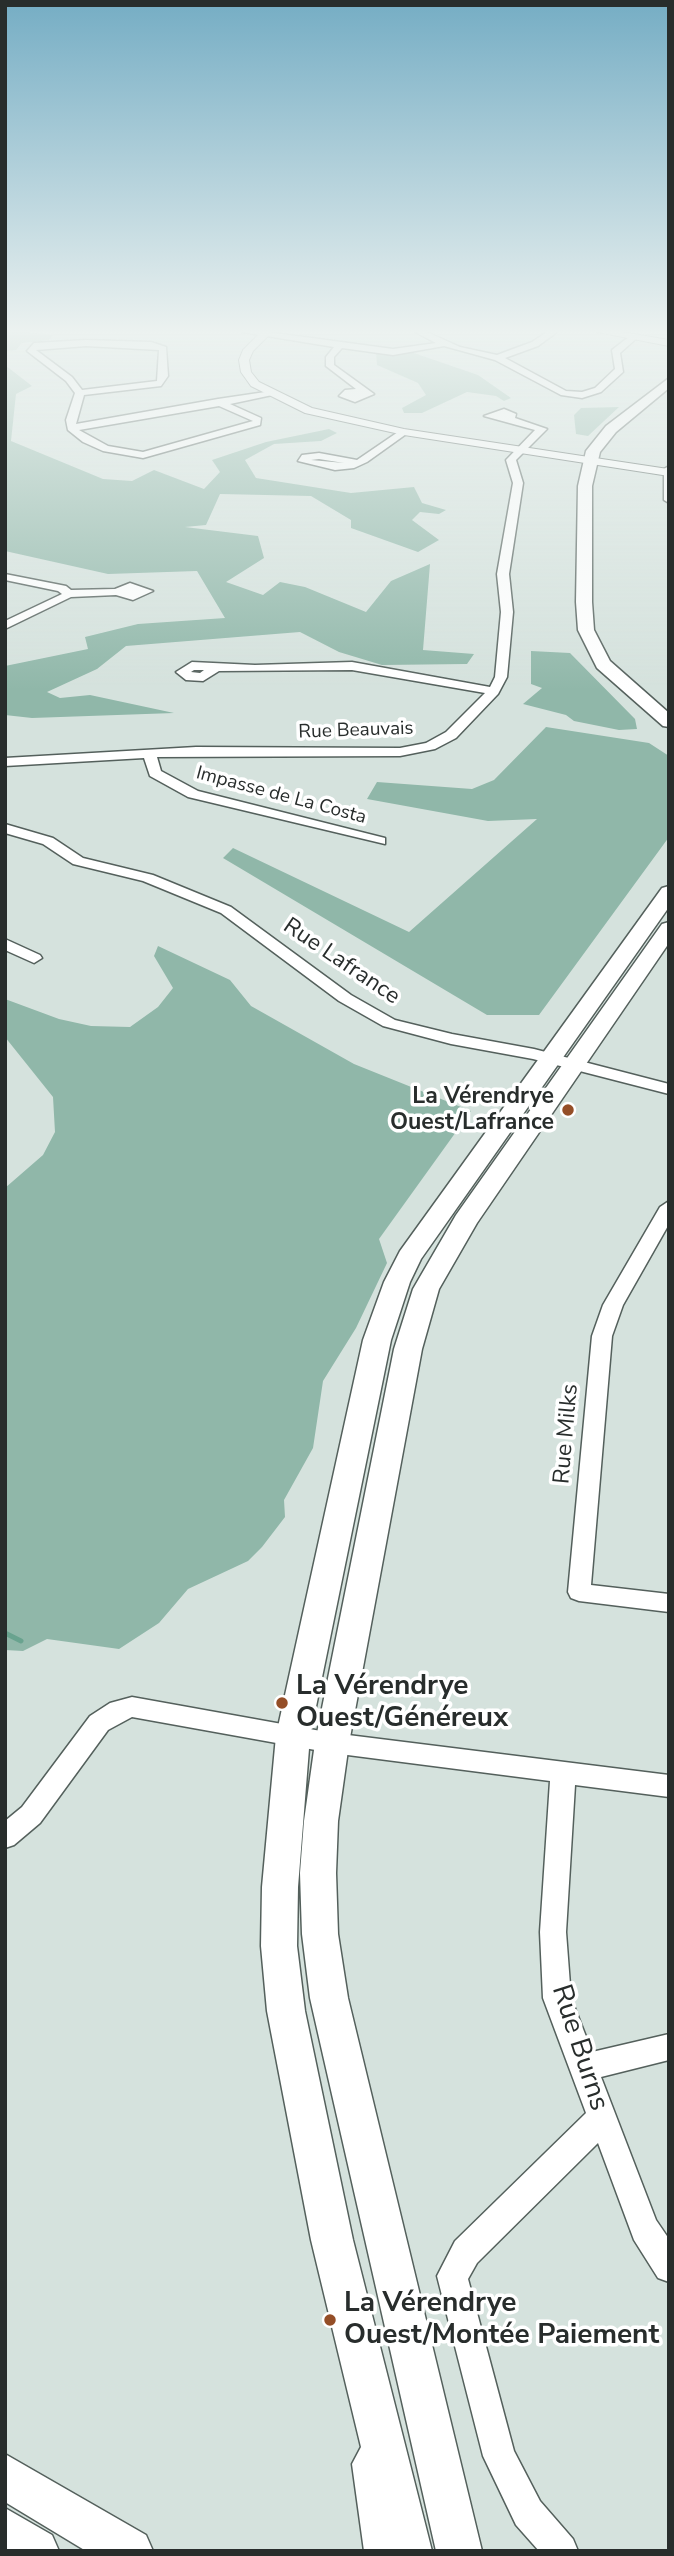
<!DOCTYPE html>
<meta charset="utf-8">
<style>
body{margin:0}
#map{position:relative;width:674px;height:2556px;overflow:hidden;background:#d5e2dd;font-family:"Nunito Sans",sans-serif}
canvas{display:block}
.frame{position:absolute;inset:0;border:7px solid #282d2c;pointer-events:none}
</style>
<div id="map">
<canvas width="674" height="2556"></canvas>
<div class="frame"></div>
</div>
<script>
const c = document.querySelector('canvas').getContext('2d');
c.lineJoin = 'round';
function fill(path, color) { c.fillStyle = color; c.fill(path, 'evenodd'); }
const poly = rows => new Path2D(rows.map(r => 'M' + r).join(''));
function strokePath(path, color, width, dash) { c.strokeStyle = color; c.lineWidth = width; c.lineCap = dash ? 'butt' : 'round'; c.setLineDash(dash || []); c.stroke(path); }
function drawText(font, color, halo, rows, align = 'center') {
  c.font = font + ' "Nunito Sans",sans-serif'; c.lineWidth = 7; c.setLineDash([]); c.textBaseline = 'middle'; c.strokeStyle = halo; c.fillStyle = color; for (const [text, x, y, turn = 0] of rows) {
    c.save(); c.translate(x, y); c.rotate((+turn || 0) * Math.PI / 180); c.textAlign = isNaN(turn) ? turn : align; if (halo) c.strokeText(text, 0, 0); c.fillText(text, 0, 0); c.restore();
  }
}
fill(poly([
 [5,332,25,332,53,335,49,340,22,343,16,350,5,351],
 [376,353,414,353,478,375,511,398,504,401,496,396,467,392,422,413,404,413,402,408,426,395,418,383,377,365],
 [5,365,32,386,16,394,11,441,103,479,132,481,154,470,204,489,220,472,212,460,266,442,329,429,337,433,321,441,274,444,245,460,256,478,351,493,414,487,422,503,446,510,439,514,420,512,412,520,439,540,418,552,351,528,351,520,311,496,220,494,206,525,185,527,258,536,264,558,226,582,263,595,280,582,305,587,366,612,391,581,430,564,423,650,474,654,467,664,382,665,339,652,300,632,126,646,97,669,47,692,60,698,90,695,174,713,32,718,5,715,5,666,88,649,85,637,138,624,225,618,197,571,108,574,5,551],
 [619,407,588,436,576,434,574,415,581,408],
 [531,651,570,653,635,719,637,729,619,730,574,721,566,715,523,704,542,688,531,684],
 [546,727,649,743,669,756,669,837,539,1015,487,1015,223,858,233,848,409,932,537,819,488,821,367,799,377,782,472,789,494,780],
 [158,946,230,980,251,1006,354,1064,471,1111,379,1239,387,1263,356,1328,323,1381,313,1448,284,1500,285,1517,262,1547,248,1561,188,1589,159,1623,119,1649,47,1639,23,1651,5,1650,5,1188,43,1155,55,1132,53,1097,5,1037,5,999,59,1019,91,1026,130,1027,158,1007,173,988,154,956]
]), '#90b7a9');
strokePath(poly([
 [5,1633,21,1641]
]), '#69a38f', 5);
const minor = poly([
 [242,332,267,332,393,349,436,343,415,332,427,332,460,347,497,355,532,342,547,332,557,332,538,346,505,358,566,391,582,392,595,388,615,369,612,350,630,336,637,338,620,353,623,372,601,392,582,398,561,395,495,360,444,346,393,355,342,348,334,357,334,365,374,394,355,402,339,396,345,390,356,389,326,366,326,357,334,347,242,332],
 [86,340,151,342,166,347,168,376,161,386,84,395,76,424,218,399,272,391,277,394,230,404,261,418,260,425,143,458,103,451,83,442,68,430,66,420,75,393,66,381,27,351,34,343,86,340],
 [86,346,159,350,157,381,82,390,72,377,36,350,86,346],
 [219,406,253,421,143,452,108,446,79,430,219,406],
 [504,409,516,414,515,418,547,429,516,460,523,483,509,574,513,612,507,677,498,694,456,738,435,749,400,756,157,757,161,771,198,791,385,838,385,844,188,797,150,776,144,758,5,766,5,758,196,747,400,748,426,743,446,732,485,693,352,670,219,671,203,681,186,680,176,672,192,662,255,665,352,662,490,687,495,677,501,612,497,574,513,483,506,460,535,430,484,416,504,409],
 [194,670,204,670,200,673,191,672,194,670],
 [401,430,409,432,367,462,354,468,335,470,298,461,302,455,319,453,357,460,401,430],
 [319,459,344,463,311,460,319,459],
 [669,466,669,503,664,500,664,469,669,466],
 [5,574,66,586,71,590,115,589,130,583,153,591,133,600,116,595,71,597,5,629,5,621,62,594,58,591,5,580,5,574],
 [5,824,53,838,83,858,153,875,231,907,351,995,395,1020,452,1034,534,1049,669,1084,669,1094,533,1059,451,1044,383,1026,339,1001,221,913,143,881,73,864,43,844,5,833,5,824],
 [5,939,40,955,42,958,34,963,5,950,5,939],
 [669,1201,669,1224,623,1305,612,1336,591,1585,669,1594,669,1612,579,1601,571,1598,568,1592,592,1336,603,1305,660,1207,669,1201],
 [132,1697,332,1733,669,1775,669,1797,575,1785,566,1932,571,1998,592,2052,669,2034,669,2060,601,2077,656,2220,669,2239,669,2282,658,2278,634,2240,598,2143,477,2263,468,2279,514,2451,540,2501,573,2539,578,2551,539,2551,516,2525,483,2456,437,2276,455,2241,586,2113,543,1998,540,1932,550,1781,332,1753,132,1717,108,1730,40,1823,14,1845,5,1848,5,1821,22,1807,90,1716,110,1703,132,1697]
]);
const tertiary = poly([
 [261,332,272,332,253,351,249,360,251,372,259,382,312,408,404,429,668,469,669,476,404,435,305,413,251,386,241,372,239,360,243,350,261,332],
 [597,332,622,332,669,340,669,346,597,332]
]);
const secondary = poly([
 [669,378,669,388,616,432,600,452,592,486,592,602,594,630,610,661,669,713,669,727,663,726,597,668,578,630,576,602,578,486,586,451,606,426,669,378],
 [669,886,669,907,421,1259,410,1282,391,1340,310,1736,298,1887,297,1946,305,2011,353,2240,432,2551,364,2551,352,2464,361,2447,311,2240,267,2011,261,1946,262,1887,276,1736,363,1340,384,1282,400,1251,662,888,669,886],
 [669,922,669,943,477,1223,439,1289,422,1349,349,1743,338,1821,336,1873,338,1934,348,1998,482,2551,436,2551,310,1998,302,1934,300,1873,304,1821,315,1743,394,1349,413,1289,456,1215,662,924,669,922],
 [5,2454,146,2535,153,2551,86,2551,5,2502,5,2454],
 [5,2508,52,2535,59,2551,5,2551,5,2508]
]);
strokePath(minor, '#54605c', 3);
strokePath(tertiary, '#54605c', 2);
strokePath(secondary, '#54605c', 3);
fill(minor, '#fff');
fill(tertiary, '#fff');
fill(secondary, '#fff');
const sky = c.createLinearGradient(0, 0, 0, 690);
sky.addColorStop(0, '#75adc4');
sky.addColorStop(0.48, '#ecf2f0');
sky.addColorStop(1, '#ecf2f000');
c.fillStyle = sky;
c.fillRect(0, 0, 674, 690);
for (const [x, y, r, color] of [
 [568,1110,7,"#944e27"],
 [282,1703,7,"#944e27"],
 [330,2320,7,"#944e27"]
]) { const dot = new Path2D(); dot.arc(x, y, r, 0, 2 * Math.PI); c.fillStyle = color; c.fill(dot); strokePath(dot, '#fff', 2.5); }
drawText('19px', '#282d2c', '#fff', [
 ["Rue Beauvais",356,731,-2],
 ["Impasse de La Costa",281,796,15]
]);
drawText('23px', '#282d2c', '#fff', [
 ["Rue Lafrance",341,962,34],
 ["Rue Milks",567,1434,-85]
]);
drawText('bold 23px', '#282d2c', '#fff', [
 ["La Vérendrye",554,1097],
 ["Ouest/Lafrance",554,1123]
], 'right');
drawText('bold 28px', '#282d2c', '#fff', [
 ["La Vérendrye",296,1687],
 ["Ouest/Généreux",296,1719],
 ["La Vérendrye",344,2304],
 ["Ouest/Montée Paiement",344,2336]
], 'left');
drawText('28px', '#282d2c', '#fff', [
 ["Rue Burns",579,2048,72]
]);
</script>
